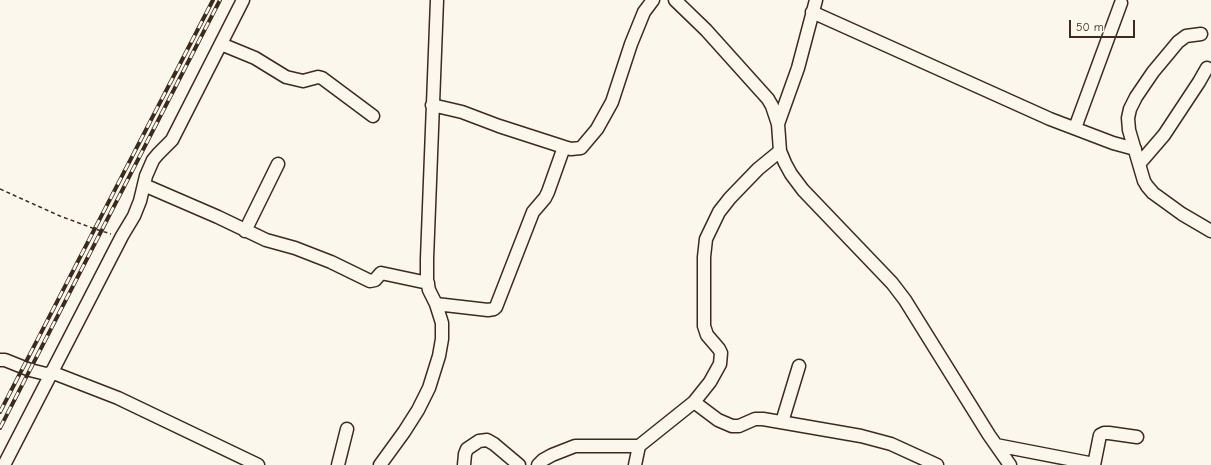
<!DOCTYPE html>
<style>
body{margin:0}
#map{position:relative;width:1211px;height:465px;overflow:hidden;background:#fbf7ec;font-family:"Comic Neue",sans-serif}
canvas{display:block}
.scale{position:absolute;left:1069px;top:20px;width:66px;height:18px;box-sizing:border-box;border:2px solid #3b2a1e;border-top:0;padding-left:5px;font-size:12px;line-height:14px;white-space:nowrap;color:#3b2a1e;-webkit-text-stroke:3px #fbf7ec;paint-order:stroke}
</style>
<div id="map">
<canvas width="1211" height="465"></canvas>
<div class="scale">50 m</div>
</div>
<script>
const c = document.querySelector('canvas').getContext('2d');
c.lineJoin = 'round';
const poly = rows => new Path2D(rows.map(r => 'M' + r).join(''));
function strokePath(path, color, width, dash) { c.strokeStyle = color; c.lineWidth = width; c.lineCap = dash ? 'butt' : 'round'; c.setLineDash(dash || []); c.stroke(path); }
const minor = poly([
 [675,0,706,30,768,99,772,106,778,124,780,151,785,163,791,174,803,190,892,283,905,300,989,435,1010,465],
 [812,12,1050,119,1113,143,1135,149],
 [1201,34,1186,36,1178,42,1153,72,1136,97,1130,109,1128,118,1129,130,1144,181,1147,186,1153,193,1182,214,1211,231],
 [221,44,255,58,286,77,303,81,318,77,322,78,373,116],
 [432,105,462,112,499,126,564,147,571,149,581,148,597,129,612,102,631,44,644,12,653,0],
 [778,124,798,68,816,0],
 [1075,128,1121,3],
 [1139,164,1164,135,1199,82,1207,68],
 [144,185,218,217,266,240,295,248,331,262,370,281,375,280,381,273,428,283],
 [245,231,278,164],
 [436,304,488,310,494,309,496,307,533,212,545,198,548,192,564,147],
 [0,360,5,360,30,370,50,375],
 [51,372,118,398,258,465],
 [694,402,718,420,732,426,739,426,755,419,763,419,861,436,891,444,937,465],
 [782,422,799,366],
 [996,445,1094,464],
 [4,465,122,236,134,216,140,201,146,176,153,160,158,154,172,140,243,0],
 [338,465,347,429],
 [380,465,404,432,418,410,429,388,439,356,442,339,442,323,436,304,429,290,427,280,427,259,437,0],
 [464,465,465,454,467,449,479,441,487,440,494,444,519,465],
 [538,465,543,460,552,455,575,446,639,446,694,402,710,382,720,364,721,353,719,349,707,335,704,326,704,257,706,239,719,212,730,198,758,169,780,151],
 [635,465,639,446],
 [1094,465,1100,435,1104,433,1109,433,1137,437]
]);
strokePath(minor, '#3b2a1e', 15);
strokePath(poly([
 [0,189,60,216,95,229,111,234]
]), '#3b2a1e', 1.5, [4, 3]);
strokePath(minor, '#fbf7ec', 12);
const rail = poly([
 [0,412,213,0],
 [0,428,220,0]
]);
strokePath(rail, '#3b2a1e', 4);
strokePath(rail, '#fbf7ec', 2.5, [8]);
</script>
